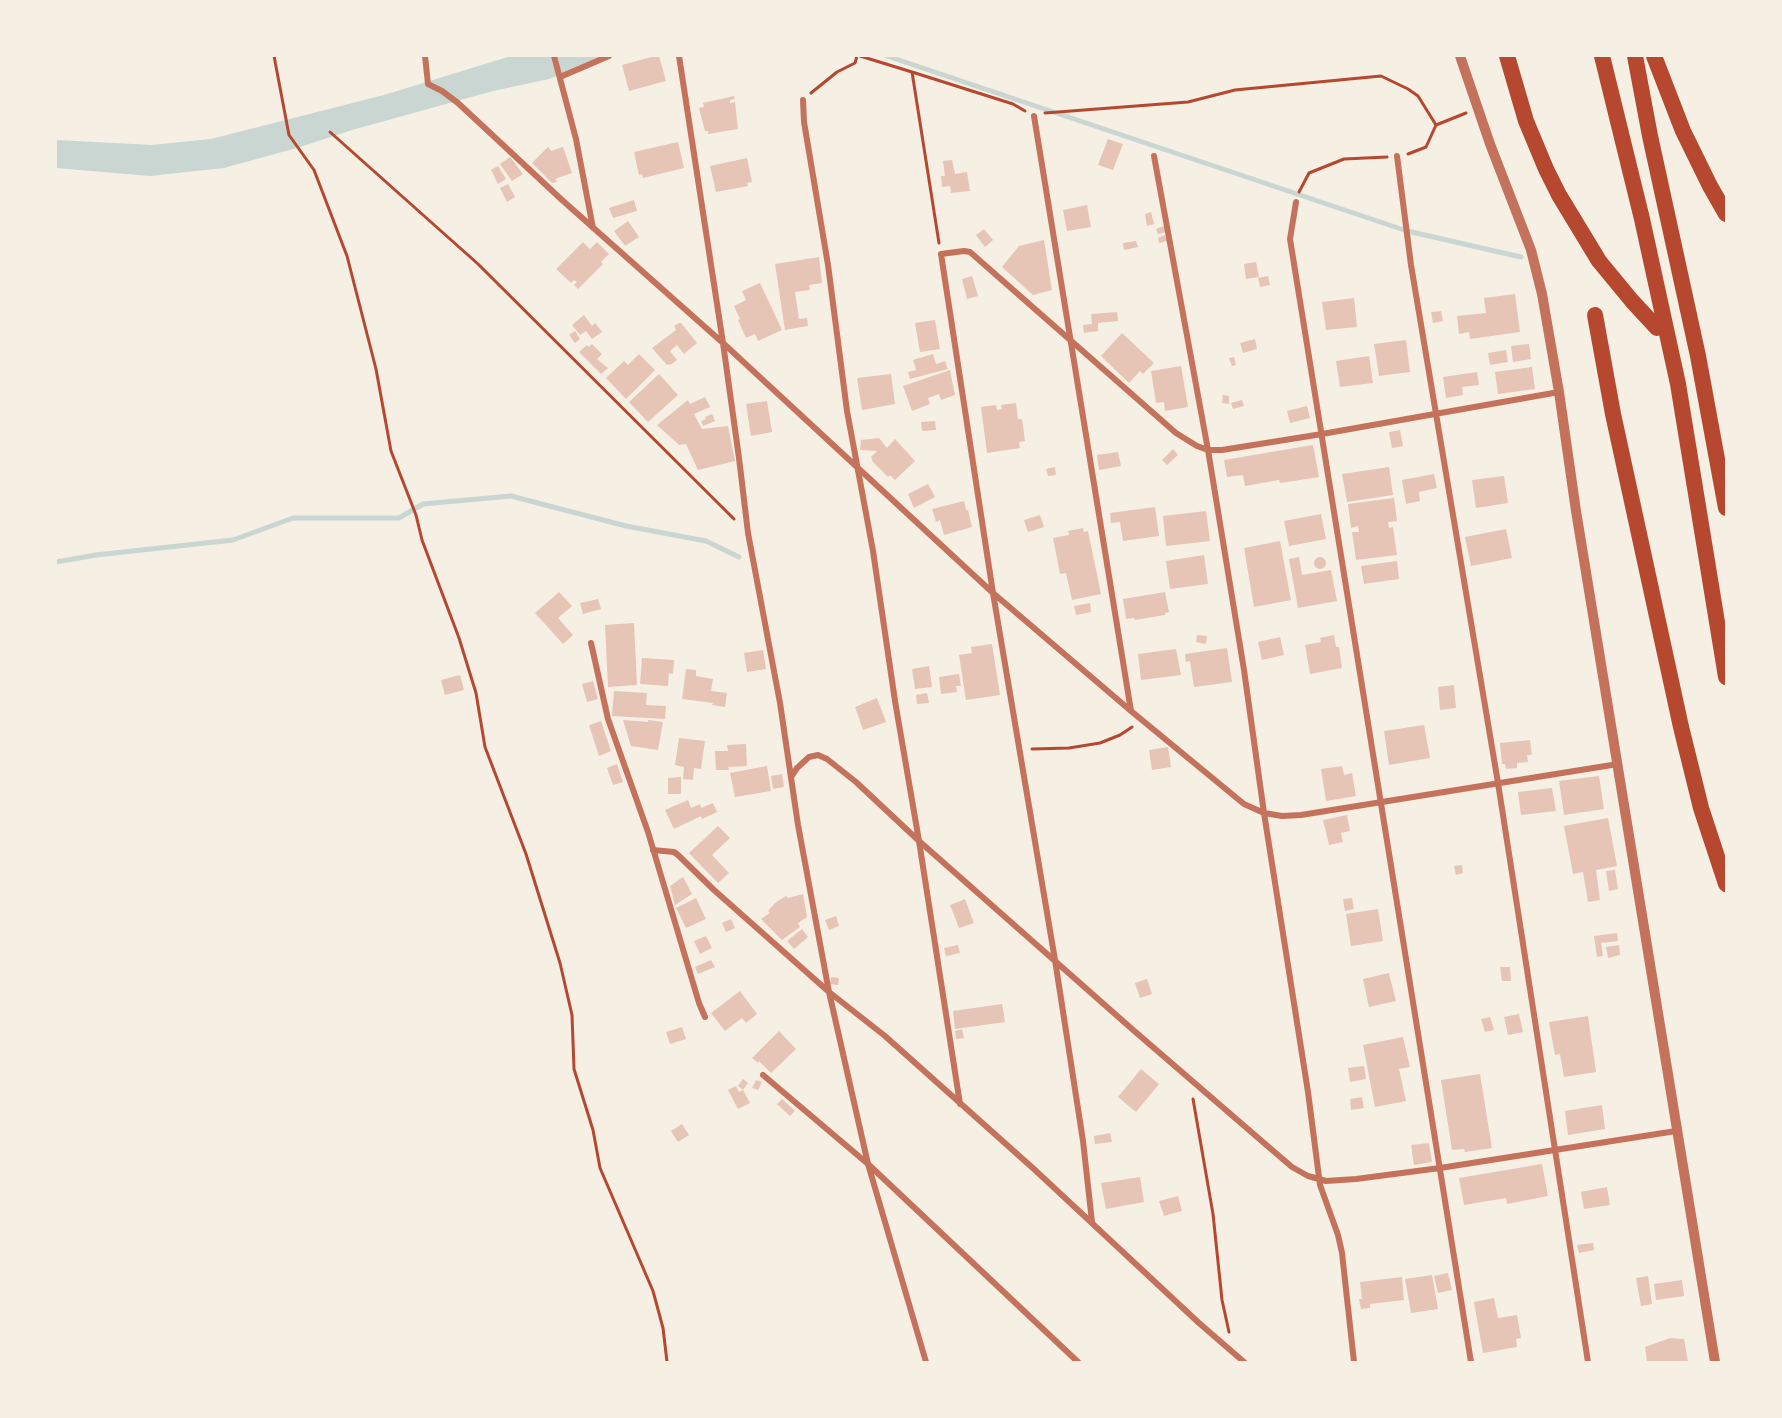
<!DOCTYPE html>
<style>
body{margin:0}
#map{position:relative;width:1782px;height:1418px;overflow:hidden;background:#f6efe4;font-family:"IBM Plex Sans",sans-serif}
canvas{display:block}
.frame{position:absolute;inset:0;border:57px solid #f6efe4;pointer-events:none}
</style>
<div id="map">
<canvas width="1782" height="1418"></canvas>
<div class="frame"></div>
</div>
<script>
const c = document.querySelector('canvas').getContext('2d');
c.lineJoin = 'round';
function fill(path, color) { c.fillStyle = color; c.fill(path, 'evenodd'); }
const poly = rows => new Path2D(rows.map(r => 'M' + r).join(''));
function strokePath(path, color, width, dash) { c.strokeStyle = color; c.lineWidth = width; c.lineCap = dash ? 'butt' : 'round'; c.setLineDash(dash || []); c.stroke(path); }
fill(poly([
 [511,56,607,56,549,79,493,91,352,130,300,147,224,168,150,176,56,168,56,140,152,145,211,139,384,95]
]), '#c9d6d2');
strokePath(poly([
 [887,56,1407,231,1521,257],
 [56,562,96,555,233,540,293,518,399,518,423,504,511,496,626,526,706,541,739,557]
]), '#c9d6d2', 5);
fill(poly([
 [655,56,659,56,666,81,629,91,622,65],
 [734,96,735,99,730,100,730,103,735,102,738,129,708,134,708,131,705,131,699,108,704,107,703,103],
 [1108,139,1123,144,1113,170,1098,165],
 [678,142,684,168,643,178,642,174,639,175,634,152],
 [548,147,551,151,563,147,572,173,555,179,557,182,552,183,532,163],
 [510,157,523,174,512,181,500,164],
 [747,158,752,182,747,183,748,186,716,192,710,166],
 [952,160,955,174,967,172,970,191,951,193,950,186,942,187,941,176,945,176,943,161],
 [498,166,506,179,498,184,491,170],
 [508,184,515,197,507,202,500,188],
 [634,200,637,211,613,218,609,208],
 [1087,205,1091,227,1067,231,1063,210],
 [1151,212,1154,224,1147,226,1145,214],
 [628,221,639,237,625,246,614,231],
 [1164,226,1166,232,1158,234,1156,229],
 [984,229,993,240,985,247,976,235],
 [1165,235,1167,241,1159,243,1158,238],
 [1044,240,1052,290,1033,295,1002,267,1019,246],
 [1136,241,1138,247,1124,250,1123,243],
 [583,242,590,249,597,242,609,254,601,262,603,264,578,289,574,285,577,282,574,280,571,283,556,269],
 [819,257,822,283,809,285,810,290,795,292,799,319,807,318,808,326,785,330,775,264],
 [1256,262,1259,277,1246,279,1244,264],
 [972,276,978,296,967,299,962,279],
 [1268,276,1270,285,1260,287,1258,278],
 [760,283,782,330,758,341,755,334,746,338,738,320,740,319,734,306,746,300,742,291],
 [1515,294,1520,332,1470,339,1469,332,1459,334,1457,316,1486,313,1484,298],
 [1354,298,1357,327,1326,330,1322,302],
 [1441,311,1443,321,1433,323,1431,312],
 [1117,312,1118,321,1098,323,1098,331,1084,333,1083,325,1092,324,1091,314],
 [584,315,592,326,595,323,602,332,592,339,586,331,580,335,572,325],
 [935,320,940,349,920,352,915,323],
 [679,323,681,323,697,343,684,354,677,345,670,351,677,360,670,365,669,364,667,365,652,348,676,330,674,326],
 [575,331,580,339,575,343,569,335],
 [1122,333,1154,363,1143,374,1140,371,1129,383,1101,356],
 [1255,339,1257,349,1243,353,1240,343],
 [1406,340,1410,372,1379,376,1374,344],
 [592,344,602,354,597,359,608,368,601,374,579,352,587,345,589,347],
 [1529,344,1531,359,1513,362,1511,346],
 [1506,350,1508,362,1490,365,1488,353],
 [639,354,655,370,626,399,606,378,624,361,628,365],
 [933,354,936,364,945,361,948,369,910,379,908,372,916,370,913,360],
 [1369,356,1373,383,1340,387,1336,361],
 [1234,357,1236,365,1232,366,1229,358],
 [1181,366,1188,407,1165,411,1164,402,1156,403,1151,371],
 [1532,367,1535,389,1498,394,1495,372],
 [950,370,955,395,941,400,939,394,928,398,930,404,912,411,903,386],
 [1477,372,1479,385,1462,387,1463,395,1446,398,1443,377],
 [659,374,678,395,648,422,629,402],
 [891,374,895,404,862,410,857,378],
 [1223,395,1229,396,1229,404,1222,403],
 [705,397,710,407,694,414,702,429,728,426,735,461,698,470,686,444,679,445,657,425,688,400,690,404],
 [1242,400,1244,406,1233,409,1231,403],
 [767,401,772,432,751,436,746,404],
 [1016,403,1018,419,1022,419,1025,441,1019,442,1020,448,987,453,981,407,996,405,997,410,1002,409,1001,405],
 [1307,406,1310,418,1290,423,1287,411],
 [712,414,715,421,703,426,701,421,706,419,705,417],
 [935,421,936,430,922,431,921,422],
 [1400,430,1403,446,1392,448,1389,432],
 [879,438,887,448,895,439,915,461,895,480,890,475,888,477,873,462,871,457,877,451,860,450,861,440],
 [1313,445,1319,477,1280,483,1279,480,1245,486,1243,475,1227,477,1224,460],
 [1173,449,1178,455,1167,465,1162,460],
 [1118,452,1121,466,1099,470,1097,455],
 [1055,467,1056,475,1048,476,1046,469],
 [1389,467,1393,495,1347,502,1342,474],
 [1434,474,1437,488,1419,492,1420,501,1406,504,1402,480],
 [1504,476,1508,503,1476,508,1472,480],
 [928,484,935,497,914,508,908,494],
 [1394,498,1397,521,1388,522,1389,528,1393,527,1397,555,1356,560,1352,532,1359,532,1358,526,1351,528,1348,504],
 [964,501,966,510,968,510,972,527,944,535,940,520,936,522,932,509],
 [1155,507,1159,536,1123,541,1120,522,1111,523,1110,513],
 [1206,511,1210,541,1166,546,1163,516],
 [1321,514,1326,539,1289,546,1284,521],
 [1040,515,1044,527,1028,532,1024,520],
 [1083,528,1084,532,1088,531,1101,594,1072,600,1066,573,1060,574,1053,538,1069,535,1068,531],
 [1506,529,1512,558,1471,566,1465,537],
 [1280,541,1291,600,1254,607,1244,548],
 [1204,555,1208,584,1170,589,1166,561],
 [1299,557,1302,575,1331,570,1337,601,1298,608,1289,559],
 '1314 563a6 6 0 1 1 12 0a6 6 0 1 1-12 0Z',
 [1397,561,1399,579,1364,584,1361,566],
 [559,592,572,606,558,618,573,635,563,644,535,613],
 [1165,592,1169,612,1165,613,1165,615,1135,620,1134,618,1126,619,1123,599],
 [598,599,601,609,583,614,580,603],
 [1090,603,1091,612,1076,615,1074,606],
 [634,623,637,685,608,687,605,625],
 [1197,635,1207,636,1206,644,1196,642],
 [1334,635,1336,647,1339,647,1342,668,1310,674,1305,645,1321,642,1320,638],
 [1280,637,1284,655,1262,660,1258,642],
 [992,644,1000,695,966,700,959,655,972,653,971,647],
 [1227,648,1232,682,1194,687,1190,661,1186,662,1185,654],
 [1176,649,1181,675,1141,680,1138,654],
 [763,650,766,669,747,672,744,653],
 [642,658,674,660,673,674,669,673,668,686,640,684],
 [929,666,932,687,915,689,912,669],
 [686,669,696,670,696,676,713,679,711,691,727,693,725,707,712,705,713,703,682,699],
 [959,674,961,686,956,686,957,692,941,694,939,677],
 [460,675,464,690,445,695,441,680],
 [593,681,598,699,587,702,582,684],
 [1454,685,1456,708,1440,710,1438,687],
 [614,691,647,693,646,705,666,706,665,719,612,716],
 [927,693,929,703,917,704,916,695],
 [877,698,886,722,863,730,855,707],
 [623,720,648,722,648,720,663,722,658,750,631,746],
 [601,721,611,751,599,756,589,725],
 [1424,725,1430,758,1389,765,1384,731],
 [679,738,705,741,701,769,694,768,693,780,683,779,684,767,675,765],
 [1530,740,1532,755,1527,755,1528,762,1517,763,1517,768,1506,769,1505,764,1502,764,1500,743],
 [746,744,747,766,728,767,729,770,716,770,715,751,728,751,727,745],
 [1168,747,1171,767,1152,770,1149,750],
 [617,764,623,782,613,785,607,768],
 [767,766,771,791,735,797,730,773],
 [1342,766,1344,775,1352,773,1356,796,1326,801,1321,769],
 [782,774,784,787,773,789,771,776],
 [1599,776,1604,809,1564,815,1559,781],
 [681,777,681,794,668,794,668,778],
 [1552,788,1556,811,1521,815,1518,792],
 [688,800,691,808,700,804,701,808,713,803,717,812,702,819,701,816,674,829,665,810],
 [1347,815,1350,831,1341,833,1343,842,1329,845,1323,820],
 [1608,818,1617,866,1596,870,1600,900,1588,902,1583,872,1573,874,1564,826],
 [718,826,730,838,712,855,729,873,718,883,689,853],
 [1462,865,1463,873,1456,875,1454,866],
 [1615,870,1618,889,1609,891,1606,871],
 [683,877,692,894,675,905,670,886],
 [803,894,807,917,798,923,800,927,782,940,761,919,770,913,768,911,775,903,786,896,788,898],
 [696,898,706,919,686,928,676,908],
 [1352,898,1354,909,1345,911,1343,899],
 [965,899,974,923,959,928,950,905],
 [1378,909,1383,941,1351,946,1346,914],
 [836,916,839,926,829,930,825,920],
 [731,919,735,928,726,932,722,923],
 [802,929,808,937,794,949,787,941],
 [1617,933,1618,941,1601,943,1603,956,1597,957,1594,936],
 [706,936,712,948,700,954,694,941],
 [958,945,960,953,946,956,944,948],
 [1619,945,1620,955,1608,958,1606,947],
 [711,960,715,967,698,974,695,967],
 [1500,967,1510,967,1511,981,1502,981],
 [1389,973,1396,1001,1369,1007,1363,979],
 [831,977,839,978,838,985,830,984],
 [1147,979,1152,994,1140,998,1135,983],
 [740,991,757,1014,746,1023,742,1018,725,1031,711,1013],
 [1002,1004,1005,1022,955,1029,953,1011],
 [1519,1014,1523,1032,1508,1035,1504,1017],
 [1588,1016,1596,1072,1564,1077,1560,1054,1555,1055,1549,1022],
 [1490,1017,1494,1030,1485,1032,1481,1019],
 [682,1027,686,1039,670,1044,666,1032],
 [962,1029,964,1038,956,1039,955,1031],
 [779,1031,796,1049,771,1073,759,1061,758,1063,752,1058],
 [1403,1037,1410,1067,1399,1069,1406,1101,1375,1107,1363,1045],
 [1364,1066,1366,1079,1350,1082,1348,1068],
 [1141,1069,1159,1084,1136,1112,1118,1097],
 [1480,1074,1492,1148,1465,1152,1464,1149,1452,1150,1441,1080],
 [743,1079,748,1083,743,1090,738,1086],
 [756,1080,762,1082,758,1090,752,1088],
 [736,1086,739,1092,743,1090,750,1103,738,1109,728,1090],
 [1362,1097,1364,1108,1351,1110,1350,1099],
 [782,1099,795,1111,790,1116,777,1104],
 [1602,1105,1605,1129,1568,1135,1565,1111],
 [682,1124,689,1135,678,1142,671,1131],
 [1110,1133,1112,1142,1095,1144,1094,1136],
 [1429,1143,1432,1162,1414,1165,1411,1145],
 [1542,1164,1548,1196,1507,1204,1506,1198,1464,1205,1459,1178],
 [1140,1177,1144,1202,1106,1209,1101,1183],
 [1607,1187,1610,1205,1584,1209,1581,1192],
 [1178,1196,1182,1211,1164,1216,1159,1201],
 [1593,1243,1594,1250,1579,1253,1577,1245],
 [1448,1273,1452,1290,1438,1293,1434,1276],
 [1432,1275,1438,1309,1411,1313,1405,1279],
 [1648,1276,1652,1304,1641,1306,1636,1278],
 [1402,1277,1404,1300,1370,1304,1370,1308,1361,1309,1359,1299,1362,1299,1360,1282],
 [1682,1280,1684,1296,1656,1300,1654,1284],
 [1494,1298,1498,1318,1517,1315,1521,1338,1516,1339,1517,1347,1483,1353,1474,1302],
 [1670,1338,1684,1339,1688,1362,1647,1362,1645,1347]
]), '#e6c5b7');
strokePath(poly([
 [274,56,289,135,314,170,347,256,376,369,391,451,416,515,422,540,459,638,476,693,485,747,526,854,560,963,572,1015,574,1069,593,1130,600,1168,653,1291,663,1328,667,1362],
 [860,56,912,72],
 [811,93,837,72,855,63,857,56],
 [1045,113,1188,102,1235,90,1381,76,1408,89,1418,96,1436,125,1466,113],
 [330,132,478,264,734,519],
 [1408,154,1426,147,1436,125],
 [1299,192,1309,173,1344,159,1387,157],
 [939,243,912,72,1013,104,1025,111],
 [1032,749,1069,748,1100,743,1120,735,1132,727],
 [1193,1099,1213,1214,1222,1300,1229,1332]
]), '#b5482f', 3);
strokePath(poly([
 [425,56,428,84,442,91,458,103,562,200,723,343,993,593,1131,711,1244,804,1264,813,1282,816,1301,815,1618,764],
 [554,56,576,139,593,228],
 [679,56,723,343,739,458,748,533,780,703,798,825,829,992,868,1164,926,1362],
 [560,77,609,56],
 [803,100,804,122,828,265,847,411,873,551,895,701,919,841,960,1104],
 [1034,116,1131,711],
 [1154,156,1208,450,1244,670,1264,813,1308,1092,1320,1185,1338,1235,1342,1253,1354,1362],
 [1397,156,1411,265,1498,783,1588,1362],
 [1296,202,1290,239,1471,1362],
 [591,643,608,719,648,832,699,1003,705,1017],
 [791,777,797,768,809,757,818,755,827,759,856,782,919,841,1132,1029,1271,1149,1292,1167,1308,1176,1326,1181,1356,1179,1440,1168,1676,1131],
 [653,850,674,852,678,855,714,890,829,992,885,1036,1035,1170,1199,1323,1244,1362],
 [763,1075,868,1164,1078,1362],
 [1092,1222,1083,1141,1055,960,993,593,941,254,964,251,970,252,1176,433,1197,446,1208,450,1222,450,1322,434,1559,392]
]), '#c5725c', 6);
strokePath(poly([
 [1460,56,1490,144,1531,250,1542,294,1559,392,1576,511,1715,1362]
]), '#c5725c', 10);
strokePath(poly([
 [1507,56,1526,121,1546,169,1559,195,1599,261,1632,301,1657,328],
 [1602,56,1642,219,1678,384,1726,677],
 [1635,56,1650,136,1698,356,1726,508],
 [1654,56,1683,131,1710,186,1726,214],
 [1595,315,1613,414,1681,727,1701,808,1726,884]
]), '#b5482f', 16);
</script>
